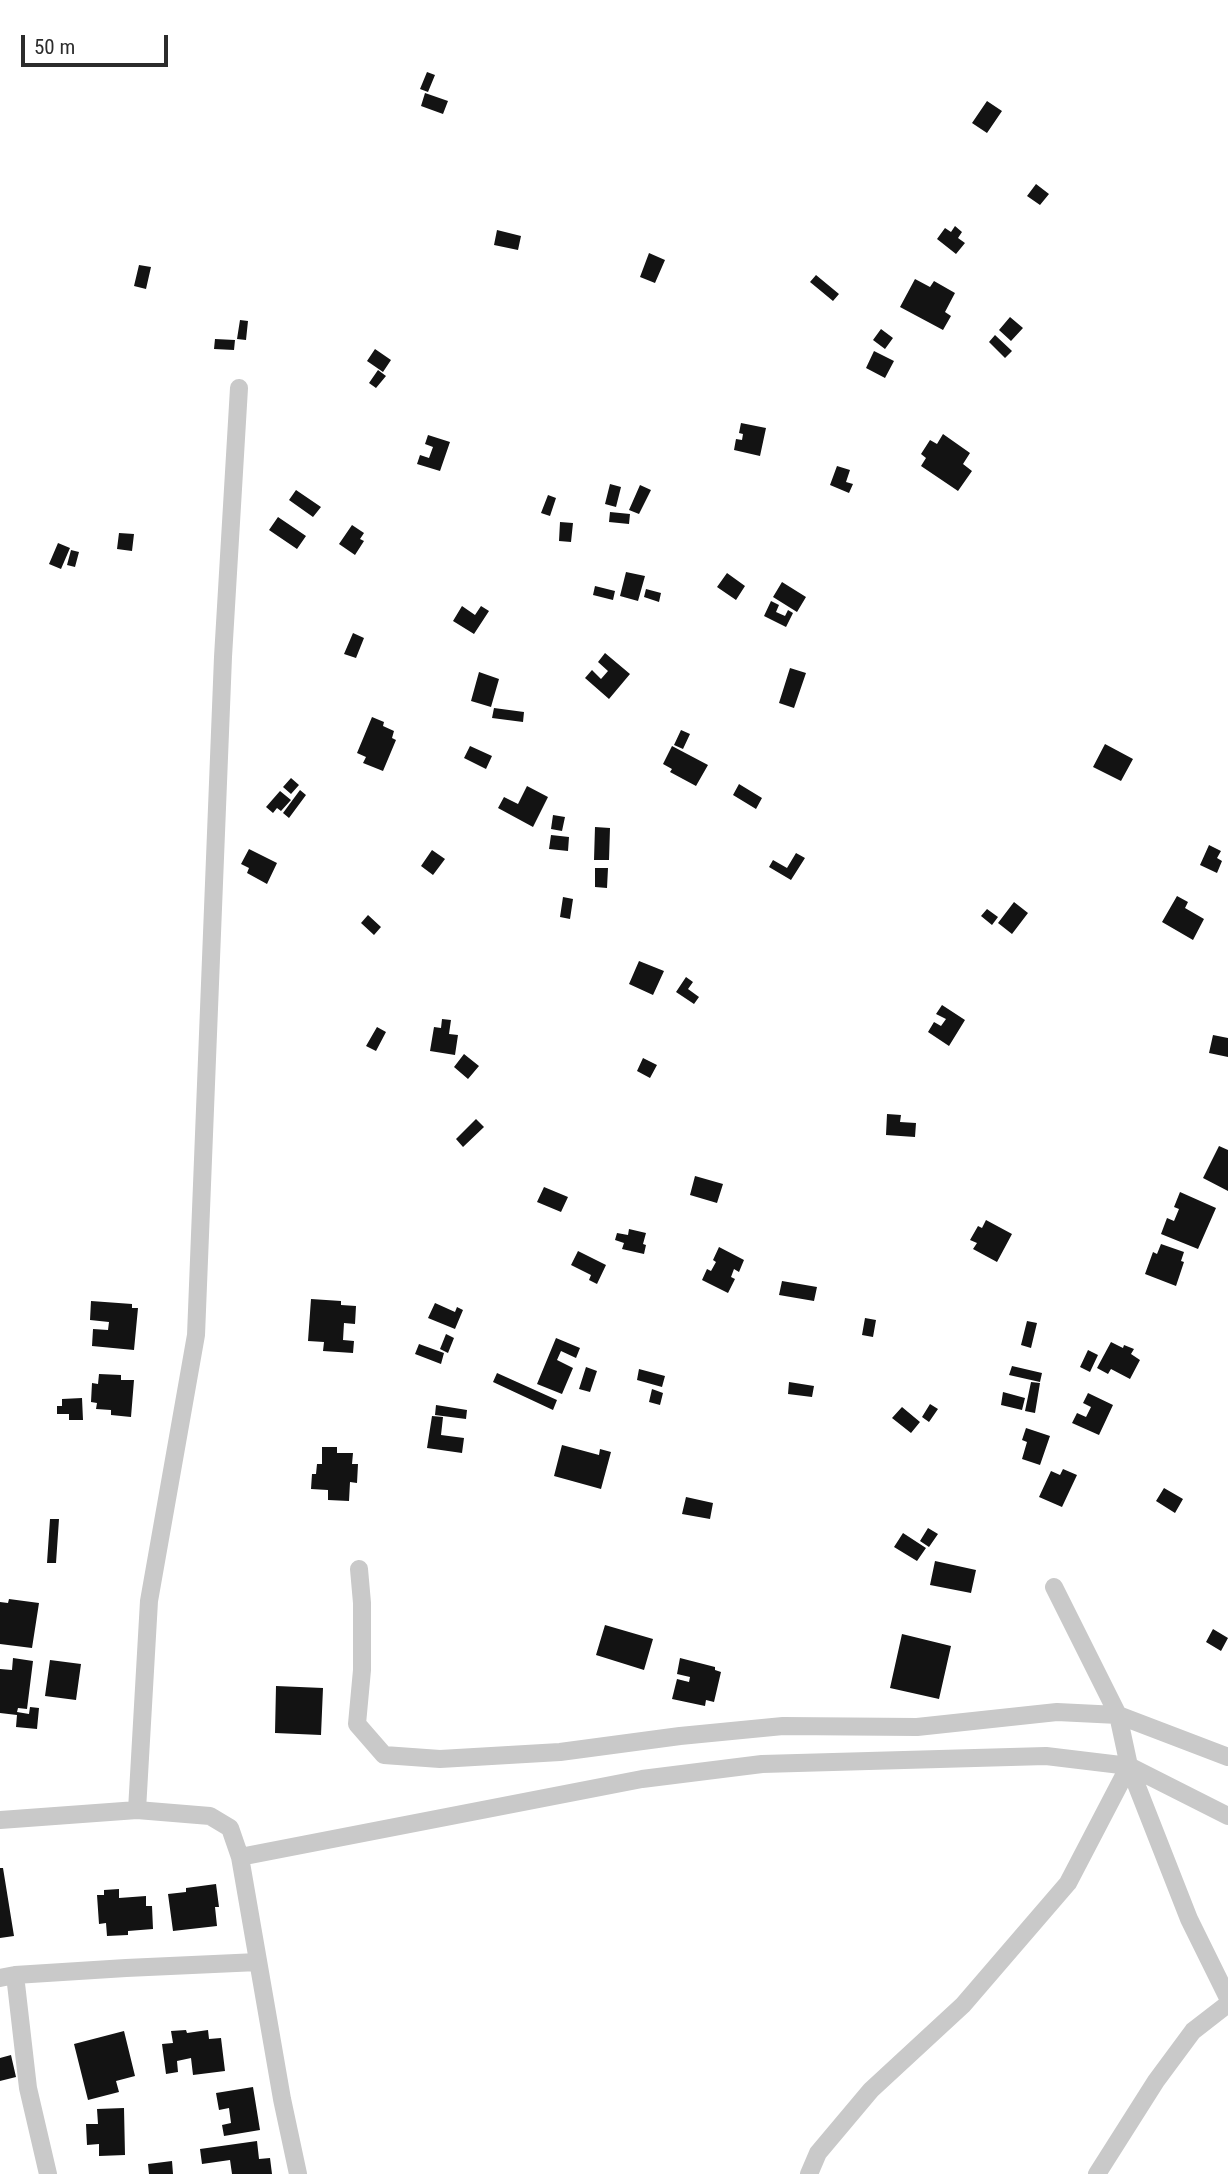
<!DOCTYPE html>
<style>
body{margin:0}
#map{position:relative;width:1228px;height:2174px;overflow:hidden;background:#fff;font-family:"Roboto Condensed",sans-serif}
canvas{display:block}
.scale{position:absolute;left:21px;top:35px;width:147px;height:32px;box-sizing:border-box;border:4px solid #2c2c2c;border-top:0;padding-left:9px;font-size:21px;line-height:24px;white-space:nowrap;color:#2c2c2c;-webkit-text-stroke:5px #fff;paint-order:stroke}
</style>
<div id="map">
<canvas width="1228" height="2174"></canvas>
<div class="scale">50 m</div>
</div>
<script>
const c = document.querySelector('canvas').getContext('2d');
c.lineJoin = 'round';
function fill(path, color) { c.fillStyle = color; c.fill(path, 'evenodd'); }
const poly = rows => new Path2D(rows.map(r => 'M' + r).join(''));
function strokePath(path, color, width, dash) { c.strokeStyle = color; c.lineWidth = width; c.lineCap = dash ? 'butt' : 'round'; c.setLineDash(dash || []); c.stroke(path); }
fill(poly([
 [427,72,435,75,428,92,420,89],
 [425,93,448,101,443,114,421,106],
 [987,101,1002,111,987,133,972,123],
 [1036,184,1049,194,1040,205,1027,196],
 [955,226,962,232,958,238,965,243,956,254,937,239,945,228,951,232],
 [497,230,521,236,518,250,494,245],
 [649,253,665,260,655,283,640,277],
 [139,265,151,267,146,289,134,286],
 [816,275,839,294,833,301,810,282],
 [915,279,930,287,934,281,955,293,945,312,951,316,943,330,900,307],
 [1010,317,1023,328,1011,341,999,330],
 [240,320,248,321,246,340,237,339],
 [881,329,893,338,885,349,873,340],
 [995,335,1012,351,1005,358,989,342],
 [215,339,235,340,234,350,214,349],
 [375,349,391,360,383,372,367,361],
 [874,351,894,361,885,378,866,368],
 [378,370,386,376,376,388,369,383],
 [741,423,766,428,760,456,734,450,736,439,742,440,743,434,739,433],
 [943,434,970,453,963,464,972,471,958,491,921,466,926,458,921,454,930,440,937,444],
 [428,435,450,442,440,471,417,464,420,455,429,458,433,447,425,444],
 [837,466,850,470,846,482,853,484,849,493,830,485],
 [610,484,621,487,616,507,605,504],
 [640,485,651,490,639,514,629,510],
 [296,490,321,507,313,517,289,500],
 [548,495,556,498,550,516,541,513],
 [610,512,630,514,629,524,609,522],
 [278,517,306,536,297,549,269,530],
 [560,522,573,523,571,542,559,541],
 [352,525,364,533,360,539,364,541,355,555,339,544],
 [119,533,134,534,132,551,117,549],
 [58,543,70,548,61,569,49,564],
 [71,550,79,552,75,567,67,565],
 [626,572,645,576,638,601,620,596],
 [727,573,745,586,736,600,717,587],
 [782,582,806,597,797,612,773,597],
 [595,586,615,591,613,600,593,595],
 [646,589,661,593,659,602,644,597],
 [771,601,779,605,776,612,785,616,788,610,793,613,786,627,764,616],
 [462,606,475,615,481,606,489,611,474,634,453,621],
 [353,633,364,638,356,658,344,654],
 [605,653,630,674,609,699,585,678,592,670,601,679,608,671,598,662],
 [790,668,806,673,794,708,779,703],
 [479,672,499,679,491,707,471,701],
 [494,708,524,712,523,722,492,718],
 [372,717,384,722,383,726,394,731,392,738,396,740,383,771,363,763,366,757,357,753],
 [681,730,690,734,683,749,674,745],
 [1105,744,1133,759,1121,781,1093,767],
 [470,746,492,756,486,769,464,758],
 [672,746,708,765,696,786,670,772,672,769,663,764],
 [291,778,299,785,291,794,283,787],
 [739,784,762,798,756,809,733,795],
 [527,786,548,797,533,827,498,808,504,797,518,804],
 [300,790,306,795,289,818,283,813],
 [280,791,291,800,281,811,277,808,273,813,266,807],
 [553,815,565,817,562,831,551,829],
 [595,827,610,828,609,860,594,860],
 [551,835,569,837,568,851,549,849],
 [1209,845,1221,851,1217,858,1222,861,1217,873,1200,865],
 [249,849,277,863,267,884,247,873,249,868,241,864],
 [432,850,445,859,433,875,421,866],
 [796,853,805,858,791,880,769,867,773,860,787,868],
 [595,868,608,868,607,888,595,887],
 [1177,896,1188,902,1185,908,1204,919,1193,940,1162,922],
 [563,897,573,899,570,919,560,917],
 [1014,902,1028,913,1012,934,998,923],
 [987,909,998,917,992,925,981,916],
 [368,915,381,927,374,935,361,923],
 [639,961,664,971,653,995,629,984],
 [686,977,693,982,688,989,699,997,694,1004,676,992],
 [942,1005,965,1020,949,1046,928,1032,934,1022,941,1026,946,1019,936,1014],
 [442,1019,451,1020,449,1034,458,1035,455,1055,430,1051,434,1027,441,1028],
 [377,1027,386,1032,376,1051,366,1046],
 [1213,1035,1228,1038,1228,1057,1209,1053],
 [464,1054,479,1066,468,1079,454,1067],
 [643,1058,657,1065,650,1078,637,1071],
 [887,1114,901,1115,900,1122,916,1123,915,1137,886,1135],
 [476,1119,484,1127,463,1147,456,1139],
 [1219,1146,1228,1150,1228,1191,1203,1178],
 [695,1176,723,1184,717,1203,690,1195],
 [544,1187,568,1197,561,1212,537,1202],
 [1180,1192,1216,1208,1198,1249,1161,1234,1167,1218,1174,1221,1179,1209,1174,1207],
 [986,1220,1012,1234,997,1262,973,1249,977,1243,970,1240,978,1226,982,1228],
 [629,1229,646,1233,643,1244,646,1245,644,1254,622,1249,624,1243,615,1240,617,1233,628,1235],
 [1161,1244,1184,1252,1181,1261,1184,1262,1176,1286,1145,1274,1153,1252,1157,1254],
 [719,1247,744,1260,739,1272,734,1269,731,1277,735,1279,728,1293,702,1280,707,1269,711,1271,716,1262,713,1260],
 [578,1251,606,1265,597,1284,589,1280,591,1275,571,1265],
 [782,1281,817,1287,814,1301,779,1295],
 [311,1299,341,1301,341,1305,356,1306,355,1324,344,1323,343,1340,354,1341,353,1353,323,1351,324,1342,308,1341],
 [91,1301,132,1304,132,1308,138,1308,134,1350,92,1346,93,1329,108,1330,109,1322,90,1320],
 [435,1303,455,1312,457,1307,463,1310,455,1329,428,1318],
 [865,1318,876,1320,873,1337,862,1335],
 [1027,1321,1037,1323,1031,1348,1021,1345],
 [446,1334,454,1338,448,1353,440,1349],
 [556,1338,580,1348,576,1358,561,1351,557,1360,573,1368,562,1394,537,1384],
 [1111,1342,1123,1348,1124,1345,1134,1349,1131,1354,1140,1360,1130,1379,1111,1369,1108,1374,1097,1368],
 [419,1344,444,1353,441,1364,415,1354],
 [1088,1350,1098,1355,1090,1372,1080,1367],
 [1012,1366,1042,1373,1040,1382,1009,1375],
 [586,1367,597,1371,590,1392,579,1389],
 [639,1369,665,1376,662,1387,637,1380],
 [497,1373,557,1400,553,1410,493,1382],
 [99,1374,121,1375,121,1380,134,1380,131,1417,111,1415,111,1410,96,1409,97,1403,91,1402,92,1383,98,1384],
 [789,1382,814,1386,812,1397,788,1394],
 [1031,1382,1040,1383,1035,1413,1025,1411],
 [652,1389,663,1393,660,1405,649,1402],
 [1003,1392,1025,1398,1022,1410,1001,1405],
 [1088,1393,1113,1405,1099,1435,1072,1423,1077,1413,1086,1417,1091,1407,1083,1403],
 [82,1398,83,1420,69,1420,69,1414,57,1414,57,1406,62,1406,62,1399],
 [930,1404,938,1409,929,1422,922,1417],
 [436,1405,467,1410,466,1419,435,1415],
 [902,1407,920,1422,911,1433,892,1418],
 [432,1416,443,1417,441,1435,464,1438,462,1453,427,1448],
 [1026,1428,1050,1436,1040,1465,1022,1459,1027,1442,1022,1440],
 [562,1445,599,1455,600,1449,611,1452,601,1489,554,1476],
 [322,1447,337,1447,337,1453,353,1453,352,1464,358,1464,357,1483,350,1482,349,1501,328,1500,328,1490,311,1489,312,1474,316,1474,317,1464,322,1464],
 [1063,1469,1077,1475,1062,1507,1039,1497,1051,1471,1060,1475],
 [1164,1488,1183,1499,1175,1513,1156,1501],
 [686,1497,713,1503,710,1519,682,1514],
 [50,1519,59,1519,56,1563,47,1563],
 [928,1528,938,1534,929,1547,920,1541],
 [903,1533,926,1548,917,1561,894,1547],
 [935,1561,976,1570,971,1593,930,1585],
 [9,1599,39,1603,32,1648,0,1644,0,1602,8,1603],
 [605,1625,653,1639,644,1670,596,1655],
 [1213,1629,1228,1638,1221,1651,1206,1642],
 [902,1634,951,1646,939,1699,890,1688],
 [13,1658,33,1661,27,1709,18,1708,17,1712,29,1714,30,1707,39,1708,37,1729,16,1727,17,1715,0,1713,0,1669,12,1670],
 [680,1658,715,1667,715,1670,721,1672,714,1702,706,1700,705,1706,672,1699,677,1679,689,1682,690,1677,677,1674],
 [50,1660,81,1664,76,1700,45,1696],
 [276,1686,323,1688,321,1735,275,1733],
 [0,1868,3,1868,14,1936,0,1938],
 [216,1884,219,1907,215,1907,217,1926,173,1931,168,1894,186,1892,186,1888],
 [119,1889,119,1898,146,1896,146,1906,152,1906,153,1929,128,1931,128,1935,107,1936,106,1923,99,1924,97,1895,104,1895,104,1890],
 [186,2030,187,2033,208,2030,209,2039,221,2038,225,2071,193,2075,191,2058,177,2061,178,2072,166,2074,162,2044,173,2043,171,2031],
 [124,2031,135,2076,116,2081,119,2092,88,2100,74,2044],
 [11,2055,16,2077,0,2081,0,2058],
 [253,2087,260,2130,224,2136,222,2125,231,2123,229,2108,219,2110,216,2093],
 [124,2108,125,2155,99,2156,99,2144,87,2145,86,2124,98,2124,97,2109],
 [257,2141,259,2159,270,2158,272,2174,232,2174,230,2160,202,2164,200,2149],
 [172,2161,173,2174,149,2174,148,2164]
]), '#131313');
strokePath(poly([
 [359,1569,362,1603,362,1670,357,1724,384,1755,440,1759,560,1752,680,1736,783,1726,917,1727,1057,1712,1118,1715,1228,1757],
 [1054,1587,1118,1715,1129,1766,1189,1919,1228,1998],
 [137,1810,149,1601,196,1335,223,657,239,388],
 [0,1820,137,1810,210,1816,230,1828,240,1857,282,2099,298,2174],
 [240,1857,642,1779,762,1764,1046,1756,1129,1766,1228,1816],
 [15,1975,28,2088,48,2174],
 [0,1978,15,1975,126,1968,258,1962],
 [809,2174,818,2153,871,2090,963,2005,1068,1883,1129,1766],
 [1097,2174,1156,2081,1193,2031,1228,2004]
]), '#c9c9c9', 18);
</script>
